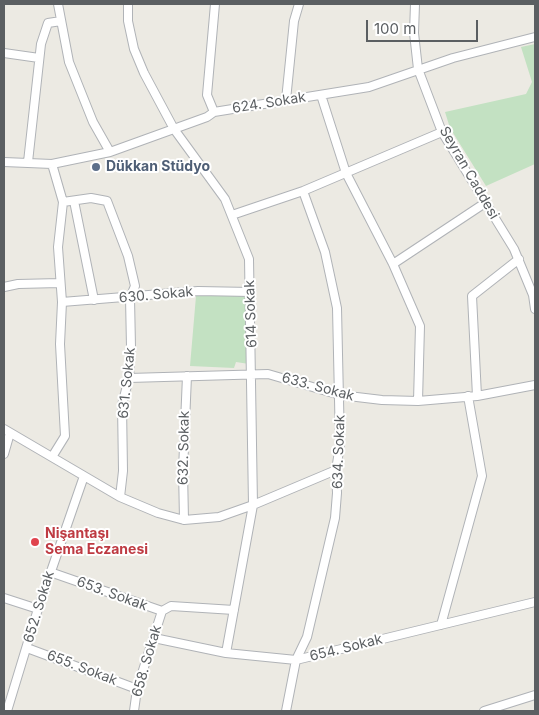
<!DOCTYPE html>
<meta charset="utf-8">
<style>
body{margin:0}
#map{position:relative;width:539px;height:715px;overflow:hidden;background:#eceae3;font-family:Inter,sans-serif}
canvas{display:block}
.frame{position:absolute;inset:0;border:5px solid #5b5f62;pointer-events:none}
.scale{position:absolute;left:366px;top:20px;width:112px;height:22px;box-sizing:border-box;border:2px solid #5b5f62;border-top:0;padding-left:6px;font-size:15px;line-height:18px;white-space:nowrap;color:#5b5f62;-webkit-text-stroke:4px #fff;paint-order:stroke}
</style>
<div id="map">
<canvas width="539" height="715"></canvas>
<div class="frame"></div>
<div class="scale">100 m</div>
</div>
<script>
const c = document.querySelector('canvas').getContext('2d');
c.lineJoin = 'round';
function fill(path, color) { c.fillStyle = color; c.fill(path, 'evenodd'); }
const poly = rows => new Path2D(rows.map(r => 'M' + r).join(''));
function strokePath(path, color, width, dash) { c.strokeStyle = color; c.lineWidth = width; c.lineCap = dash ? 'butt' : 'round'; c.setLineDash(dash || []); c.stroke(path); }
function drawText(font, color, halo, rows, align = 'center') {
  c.font = font + ' Inter,sans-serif'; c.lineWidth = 4; c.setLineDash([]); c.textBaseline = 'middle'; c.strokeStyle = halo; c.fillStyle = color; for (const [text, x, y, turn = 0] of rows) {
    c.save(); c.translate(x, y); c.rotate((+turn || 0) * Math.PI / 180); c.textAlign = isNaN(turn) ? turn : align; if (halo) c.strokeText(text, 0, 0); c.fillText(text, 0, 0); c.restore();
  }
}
fill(poly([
 [535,44,535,164,486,186,450,128,445,112,526,94,532,82,521,47],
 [196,296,245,296,248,299,249,364,236,362,234,368,190,366]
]), '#c3e1c2');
const minor = poly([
 [58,4,69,62,93,122,110,152],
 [128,4,128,21,134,49,144,73,174,129,225,199,249,259,253,505,226,653],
 [415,4,414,33,418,69,442,132,514,249,533,295,535,309],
 [4,53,39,58],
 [321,95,346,173,393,264,420,326,418,401],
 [286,100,294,21,299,4],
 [214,112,207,95,215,4],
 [4,162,52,164,110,152,207,117,214,112,369,87,453,58,535,37],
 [28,162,41,44,48,23,61,21],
 [52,164,63,202,91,198,107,201,128,256,135,286,130,298,131,347,129,378,122,405,123,471,120,497],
 [74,201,94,300],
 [232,215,303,191,442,132],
 [393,264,485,203],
 [4,287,18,284,60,283],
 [62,302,198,291,251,292],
 [129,378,268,374,340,395,382,400,418,401,477,396,535,385],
 [477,396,472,296,519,259],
 [4,429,120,497,158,513,184,520,219,517,253,505,336,470],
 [4,454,10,433],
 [52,457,65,436,60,344,62,302,58,247,63,202],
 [184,520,183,470,187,376],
 [50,572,162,611,171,606,234,610],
 [4,598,38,609],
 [441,625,482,476,468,396],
 [154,638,226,653,296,660,535,602],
 [27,648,137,689],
 [7,711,38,609,84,476],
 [134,711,137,689,162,611],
 [286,711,296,660,307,637,335,518,337,493,336,470,340,445,337,308,325,252,303,191],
 [484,711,535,695]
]);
strokePath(minor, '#b0b3b7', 10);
strokePath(minor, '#fff', 8);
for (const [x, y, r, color] of [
 [96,167,5,"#5c6f8a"],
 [35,542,5,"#e0444e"]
]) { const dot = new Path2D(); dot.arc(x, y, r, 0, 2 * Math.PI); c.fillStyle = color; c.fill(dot); strokePath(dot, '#fff', 2); }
drawText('14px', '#5b5f62', '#fff', [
 ["624. Sokak",269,103,-9],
 ["Seyran Caddesi",469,173,60],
 ["630. Sokak",156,295,-5],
 ["614 Sokak",251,314,-92],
 ["631. Sokak",127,383,-84],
 ["633. Sokak",318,387,15],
 ["632. Sokak",184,448,-89],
 ["634. Sokak",339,452,-88],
 ["653. Sokak",112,594,20],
 ["652. Sokak",39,607,-73],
 ["654. Sokak",346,648,-14],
 ["658. Sokak",147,661,-74],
 ["655. Sokak",82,668,21]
]);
drawText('bold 14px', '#4e5e75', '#fff', [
 ["Dükkan Stüdyo",106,167]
], 'left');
drawText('bold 14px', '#be3a42', '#fff', [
 ["Nişantaşı",45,534],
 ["Sema Eczanesi",45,550]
], 'left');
</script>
